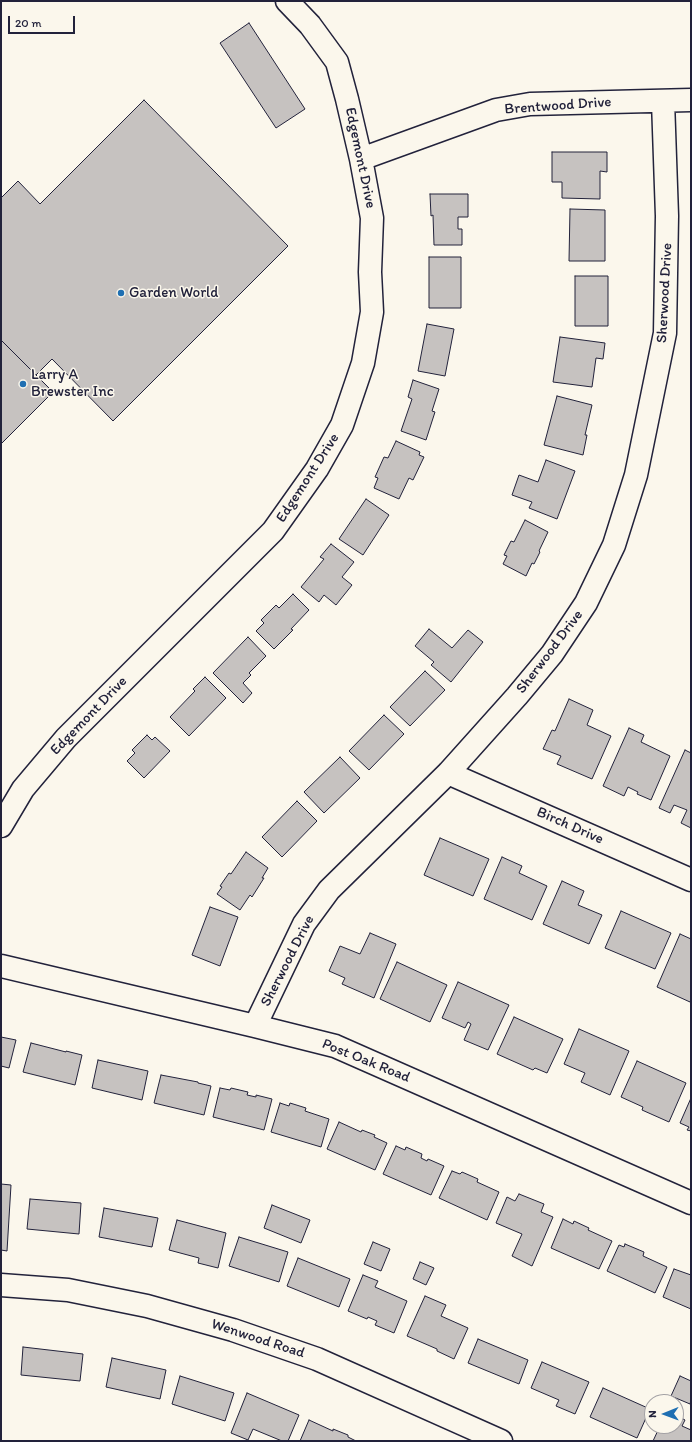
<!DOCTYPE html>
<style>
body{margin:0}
#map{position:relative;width:692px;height:1442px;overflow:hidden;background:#fbf7ec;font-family:Itim,sans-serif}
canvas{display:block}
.frame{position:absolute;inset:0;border:2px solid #22223b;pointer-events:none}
.north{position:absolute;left:644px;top:1394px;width:40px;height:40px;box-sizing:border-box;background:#fbf7ec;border:1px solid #a4a2a5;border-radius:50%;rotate:269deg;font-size:11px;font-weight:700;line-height:16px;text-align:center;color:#22223b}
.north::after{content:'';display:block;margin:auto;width:14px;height:18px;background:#1f6fb2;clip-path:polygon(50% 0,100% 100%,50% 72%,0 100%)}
.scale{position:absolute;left:8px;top:16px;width:67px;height:18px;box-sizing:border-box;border:2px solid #22223b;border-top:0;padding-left:5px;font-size:12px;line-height:14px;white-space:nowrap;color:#22223b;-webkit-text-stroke:3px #fbf7ec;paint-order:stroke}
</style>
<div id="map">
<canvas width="692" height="1442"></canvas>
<div class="frame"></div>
<div class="north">N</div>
<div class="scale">20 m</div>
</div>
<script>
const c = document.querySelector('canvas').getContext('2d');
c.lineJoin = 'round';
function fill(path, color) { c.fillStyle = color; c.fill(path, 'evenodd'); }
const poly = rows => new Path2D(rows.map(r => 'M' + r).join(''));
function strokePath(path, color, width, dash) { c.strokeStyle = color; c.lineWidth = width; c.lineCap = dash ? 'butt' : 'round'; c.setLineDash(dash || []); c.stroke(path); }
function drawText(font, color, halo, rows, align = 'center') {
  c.font = font + ' Itim,sans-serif'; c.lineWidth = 3; c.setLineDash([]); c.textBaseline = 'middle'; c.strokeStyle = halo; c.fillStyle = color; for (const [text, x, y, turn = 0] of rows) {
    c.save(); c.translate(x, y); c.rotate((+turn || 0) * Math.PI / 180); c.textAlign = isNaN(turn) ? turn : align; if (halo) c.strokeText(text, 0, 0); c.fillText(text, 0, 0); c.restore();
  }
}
const building = poly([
 [249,23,305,109,276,128,220,43,249,23],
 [144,100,288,246,113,421,52,359,36,375,1,340,1,198,18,181,40,204,144,100],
 [552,152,607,152,607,172,600,171,600,199,562,198,562,182,552,182,552,152],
 [430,194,468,194,468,217,458,217,458,229,462,229,462,245,434,245,433,215,431,216,430,194],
 [570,209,605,210,605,261,569,261,570,209],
 [429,257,461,257,461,308,429,308,429,257],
 [575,276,608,276,608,326,575,326,575,276],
 [427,324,454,329,445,376,418,371,427,324],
 [560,337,605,343,603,359,596,358,592,387,553,382,560,337],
 [1,340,53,392,1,444,1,340],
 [413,380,439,389,432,411,435,412,426,440,401,431,412,399,408,397,413,380],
 [557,396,592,405,585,435,587,435,583,455,544,445,557,396],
 [396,441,420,452,419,455,424,457,413,480,409,478,399,499,374,488,378,478,375,477,384,457,388,458,396,441],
 [546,460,575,471,557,519,529,508,532,502,512,495,519,475,538,482,546,460],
 [366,499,389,515,363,555,339,539,366,499],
 [525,520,548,532,539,551,540,552,534,564,532,563,526,576,503,564,507,556,504,555,511,541,514,542,525,520],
 [331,544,354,562,342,577,352,585,336,605,324,595,319,602,301,587,324,559,320,557,331,544],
 [293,594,309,610,291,629,293,630,274,649,256,631,264,623,261,620,276,605,279,608,293,594],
 [429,629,452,648,468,630,483,642,451,682,431,665,434,662,415,646,429,629],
 [248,637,266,656,249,673,251,675,243,683,252,693,243,703,213,673,248,637],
 [425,671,445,690,410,726,390,707,425,671],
 [205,677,226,698,189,736,170,717,195,691,193,689,205,677],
 [569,699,593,710,587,725,611,736,592,779,557,764,561,756,543,749,552,730,555,731,569,699],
 [384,715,404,734,369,770,349,751,384,715],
 [629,728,644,735,641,742,670,756,651,800,637,794,638,792,628,787,624,796,603,786,629,728],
 [147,735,152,740,155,737,170,751,144,778,127,761,135,753,132,750,147,735],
 [685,750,691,753,691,828,681,823,687,810,674,805,670,813,659,808,685,750],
 [340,757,360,778,324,813,304,792,340,757],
 [297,801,317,821,282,857,262,837,297,801],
 [440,838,489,859,473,896,424,875,440,838],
 [246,852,268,868,262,878,264,878,252,897,250,895,240,910,217,894,222,887,220,886,229,873,231,874,246,852],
 [502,857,522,866,519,873,547,886,532,920,484,899,502,857],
 [562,881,584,891,578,905,602,915,589,944,543,924,562,881],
 [210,907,238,917,220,966,192,955,210,907],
 [621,911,671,933,655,969,605,948,621,911],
 [370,933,396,944,374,998,342,984,345,978,329,971,340,946,360,954,370,933],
 [680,934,691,939,691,999,690,1002,657,987,680,934],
 [397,962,447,985,430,1022,380,999,397,962],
 [458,982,509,1005,488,1050,464,1040,471,1024,468,1022,465,1028,442,1018,458,982],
 [514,1017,563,1039,547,1073,535,1068,533,1070,497,1054,514,1017],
 [579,1029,629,1051,610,1095,581,1082,585,1073,564,1064,579,1029],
 [1,1037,16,1040,9,1068,1,1066,1,1037],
 [31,1043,66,1052,66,1051,82,1055,75,1085,23,1072,31,1043],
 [98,1060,148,1071,142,1100,92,1088,98,1060],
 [637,1061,686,1083,669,1122,642,1110,643,1107,621,1097,637,1061],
 [161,1075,198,1082,198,1083,211,1086,204,1115,154,1103,161,1075],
 [220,1088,230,1090,231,1088,248,1092,247,1095,256,1097,256,1095,272,1099,264,1130,213,1117,220,1088],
 [691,1098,691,1131,687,1130,689,1127,680,1123,691,1098],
 [280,1103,289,1106,290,1103,306,1108,305,1111,329,1119,321,1147,271,1132,280,1103],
 [339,1122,361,1132,362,1130,375,1135,374,1137,387,1143,375,1170,327,1149,339,1122],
 [396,1146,405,1150,406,1147,422,1154,421,1158,427,1161,428,1159,444,1166,431,1195,383,1174,396,1146],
 [452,1171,460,1174,462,1172,478,1179,477,1182,499,1192,487,1220,439,1198,452,1171],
 [1,1184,11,1185,7,1251,1,1250,1,1184],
 [519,1194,544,1204,541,1212,553,1217,532,1266,512,1256,522,1234,496,1223,507,1197,515,1201,519,1194],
 [30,1199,81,1203,79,1234,27,1229,30,1199],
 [272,1205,310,1220,301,1243,264,1228,272,1205],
 [104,1208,158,1218,152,1247,99,1237,104,1208],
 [563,1219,573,1224,574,1221,589,1228,588,1230,612,1241,599,1269,551,1248,563,1219],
 [177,1220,226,1233,218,1268,198,1263,199,1258,169,1250,177,1220],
 [239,1237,288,1252,279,1282,229,1266,239,1237],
 [373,1242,390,1249,381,1271,364,1264,373,1242],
 [625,1244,644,1252,643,1256,667,1267,655,1293,607,1271,619,1245,624,1247,625,1244],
 [298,1258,350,1279,339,1307,287,1286,298,1258],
 [420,1262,434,1268,426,1285,413,1279,420,1262],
 [674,1269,691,1275,691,1309,663,1297,674,1269],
 [363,1275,378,1281,375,1287,407,1301,394,1333,375,1325,377,1321,368,1317,367,1319,348,1311,363,1275],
 [425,1296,446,1305,441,1316,468,1328,454,1359,437,1351,437,1349,407,1336,425,1296],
 [478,1339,528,1360,519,1384,468,1363,478,1339],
 [23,1347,83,1354,80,1381,21,1375,23,1347],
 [112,1358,166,1370,160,1399,106,1387,112,1358],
 [542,1362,589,1382,575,1414,556,1406,559,1400,531,1388,542,1362],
 [180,1376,234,1393,225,1421,172,1404,180,1376],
 [680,1376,691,1381,691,1400,690,1404,671,1396,680,1376],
 [603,1388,650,1409,637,1438,590,1417,603,1388],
 [247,1393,299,1415,288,1441,282,1441,253,1429,248,1440,231,1433,247,1393],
 [676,1415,685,1420,682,1426,691,1430,691,1441,653,1441,660,1426,676,1426,676,1415],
 [309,1420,333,1431,333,1429,348,1435,348,1437,356,1441,300,1441,309,1420]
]);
fill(building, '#c6c2c0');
strokePath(building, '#22223b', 1);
const minor = poly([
 [361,159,496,110,530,104,691,100],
 [448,773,691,880],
 [1,826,23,789,66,738,273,531,317,469,342,425,363,363,372,312,370,272,372,218,361,159,347,99,337,62,310,25,287,1],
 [1,966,255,1026,335,1046,691,1203],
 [255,1026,304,924,329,890,448,773,517,696,552,654,586,603,614,545,636,475,665,333,667,216,663,101],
 [1,1285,68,1290,147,1306,233,1330,317,1359,501,1441]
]);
strokePath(minor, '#22223b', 25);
strokePath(minor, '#fbf7ec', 22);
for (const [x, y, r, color] of [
 [121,293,4,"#1f6fb2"],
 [23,384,4,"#1f6fb2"]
]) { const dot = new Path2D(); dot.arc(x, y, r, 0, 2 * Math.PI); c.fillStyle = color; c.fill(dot); strokePath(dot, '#fbf7ec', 1.5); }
drawText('15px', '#22223b', '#fbf7ec', [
 ["Brentwood Drive",558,106,-4],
 ["Edgemont Drive",360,158,78],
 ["Sherwood Drive",665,293,-87],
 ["Edgemont Drive",308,478,-57],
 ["Sherwood Drive",550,652,-53],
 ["Edgemont Drive",89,716,-46],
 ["Birch Drive",570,826,24],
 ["Sherwood Drive",288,961,-63],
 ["Post Oak Road",366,1061,22],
 ["Wenwood Road",258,1339,18]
]);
drawText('15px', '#22223b', '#fbf7ec', [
 ["Garden World",129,293],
 ["Larry A",31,375],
 ["Brewster Inc",31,392]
], 'left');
</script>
